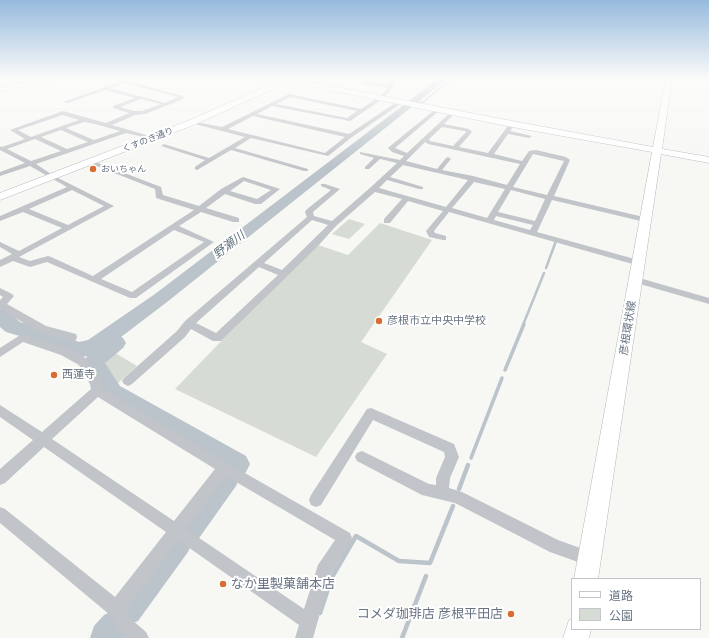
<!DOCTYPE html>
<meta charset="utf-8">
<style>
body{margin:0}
#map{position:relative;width:709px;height:638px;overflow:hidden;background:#f7f7f4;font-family:Raleway,"Noto Sans JP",sans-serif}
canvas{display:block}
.legend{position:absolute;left:571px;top:578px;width:130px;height:52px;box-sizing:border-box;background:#fff;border:1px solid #c3c7cd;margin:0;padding:5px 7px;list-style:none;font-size:12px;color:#687483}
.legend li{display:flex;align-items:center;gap:8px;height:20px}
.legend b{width:20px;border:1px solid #c3c7cd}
</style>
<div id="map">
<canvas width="709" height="638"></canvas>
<ul class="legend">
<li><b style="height:5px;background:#fff"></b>道路</li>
<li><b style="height:11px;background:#d6dcd4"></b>公園</li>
</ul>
</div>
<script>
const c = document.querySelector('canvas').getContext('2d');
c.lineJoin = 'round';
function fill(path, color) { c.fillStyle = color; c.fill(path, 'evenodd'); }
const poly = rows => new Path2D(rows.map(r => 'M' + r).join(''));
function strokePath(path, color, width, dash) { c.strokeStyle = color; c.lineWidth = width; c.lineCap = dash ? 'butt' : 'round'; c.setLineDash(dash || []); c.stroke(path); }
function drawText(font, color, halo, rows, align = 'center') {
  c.font = font + ' Raleway,"Noto Sans JP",sans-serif'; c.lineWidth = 4; c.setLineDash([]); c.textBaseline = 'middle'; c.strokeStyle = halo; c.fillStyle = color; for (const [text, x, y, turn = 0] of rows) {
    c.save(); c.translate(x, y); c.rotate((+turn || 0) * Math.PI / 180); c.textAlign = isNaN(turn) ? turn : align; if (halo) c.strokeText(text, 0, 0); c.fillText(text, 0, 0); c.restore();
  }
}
fill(poly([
 [349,219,365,224,349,239,332,234],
 [380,223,432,240,361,342,387,354,316,457,175,389,315,244,348,255],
 [112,351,137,366,117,384,102,362,105,357]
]), '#d6dcd4');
strokePath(poly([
 [413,103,423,102,452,78]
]), '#bbc4ca', 1.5);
strokePath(poly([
 [546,268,556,241],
 [523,325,544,273]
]), '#bbc4ca', 2.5);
strokePath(poly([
 [505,370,524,324],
 [471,458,502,378]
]), '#bbc4ca', 3.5);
strokePath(poly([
 [459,489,468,465],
 [320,613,332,577,356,536,399,561,430,563,453,506],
 [402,638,426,576]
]), '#bbc4ca', 4.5);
fill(poly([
 [439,78,448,78,167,302,121,337,123,338,126,343,123,348,105,363,120,386,246,456,250,464,246,472,240,477,236,486,197,541,192,543,188,552,138,621,130,624,126,638,90,638,94,626,104,615,112,611,116,599,168,532,174,530,177,521,220,467,104,398,84,363,87,356,78,358,40,342,6,332,0,327,0,309,7,311,20,322,54,332,79,342,88,340,155,294,439,78]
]), '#bbc4ca');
const secondary = poly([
 [46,78,59,78,56,80,0,91,0,87,46,78],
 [276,78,295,78,295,79,512,121,653,147,666,78,672,78,662,149,709,157,709,163,661,154,598,579,574,579,652,152,512,127,289,82,196,124,0,200,0,193,190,120,281,80,276,78],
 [572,619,572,629,591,629,589,638,563,638,569,620,572,619]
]);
strokePath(secondary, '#b3b7bc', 1);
fill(poly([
 [368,78,373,78,368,82,389,85,390,78,394,78,393,87,384,98,350,121,272,106,257,114,349,134,398,101,402,101,402,103,352,137,328,156,251,138,235,148,308,169,308,171,304,171,231,150,197,170,195,169,195,167,205,160,161,146,164,144,209,158,245,137,191,123,191,121,222,127,289,94,361,109,380,96,388,88,362,84,362,82,368,78],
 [290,97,357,111,347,118,276,104,290,97],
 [253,116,345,137,325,153,228,129,253,116],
 [125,80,185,97,181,100,145,114,135,115,112,125,153,137,153,139,126,133,36,164,54,176,114,206,19,257,30,261,48,256,51,257,93,276,194,210,156,198,155,189,89,163,89,161,93,161,161,187,163,195,199,206,221,189,243,177,280,189,261,204,255,204,225,194,206,208,239,218,239,222,233,222,201,212,179,226,214,242,136,298,130,298,47,262,30,267,13,261,0,267,0,260,12,254,0,247,0,242,19,251,62,228,23,212,0,221,0,216,67,187,30,166,0,176,0,172,25,163,0,150,0,146,2,147,25,139,10,130,63,111,106,123,129,113,113,108,113,106,135,98,105,90,68,103,63,102,125,80],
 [125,83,178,97,165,103,110,88,125,83],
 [141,99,161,104,142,111,134,111,120,107,141,99],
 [63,115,79,120,31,137,18,130,63,115],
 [84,122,95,124,120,131,94,140,66,128,84,122],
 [61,130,88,142,67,149,41,137,61,130],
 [35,139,61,151,31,161,7,149,35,139],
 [244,181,271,190,257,199,230,191,244,181],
 [72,190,104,206,68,225,29,209,72,190],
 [174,230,204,242,132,292,101,279,174,230],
 [438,107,441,109,440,110,395,148,407,153,453,110,456,112,444,124,469,129,472,132,459,147,488,153,510,123,514,123,515,124,510,131,532,136,529,138,508,134,494,154,522,161,529,151,536,150,566,157,570,160,554,196,648,218,649,220,645,222,552,200,537,232,642,261,643,263,642,265,636,265,449,212,434,231,435,233,446,236,446,240,443,240,429,237,426,231,443,211,408,201,390,223,384,223,384,219,402,199,375,192,336,226,318,246,221,341,213,341,191,329,185,337,132,384,128,386,124,384,122,381,124,378,177,331,185,321,307,217,305,212,306,210,331,190,321,186,321,184,325,184,340,189,313,212,314,216,332,221,371,187,397,163,380,159,369,169,365,169,365,167,374,158,360,154,360,152,400,160,404,156,392,152,388,148,389,147,438,107],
 [442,127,465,131,466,132,453,146,430,141,429,139,442,127],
 [425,142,428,144,520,164,507,185,473,176,442,170,451,159,448,157,446,158,437,169,406,161,425,142],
 [533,154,564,161,547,195,513,187,533,154],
 [403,165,468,180,446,207,379,188,387,180,419,189,423,189,423,187,390,177,403,165],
 [474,182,505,189,487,218,452,208,474,182],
 [511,190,545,199,535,221,498,212,511,190],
 [496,216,533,225,530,230,494,220,496,216],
 [312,220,328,225,282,270,264,263,312,220],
 [259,267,278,275,216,333,196,323,259,267],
 [636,277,709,298,709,304,633,282,631,280,633,278,636,277],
 [0,288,12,294,14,296,7,304,46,326,76,334,77,337,76,340,72,341,39,332,0,309,0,300,3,297,0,295,0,288],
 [22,334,69,349,87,359,100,380,102,388,229,464,350,533,352,538,350,543,331,574,313,638,295,638,299,625,178,540,126,610,130,618,146,632,149,638,127,638,118,630,110,615,0,523,0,507,5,509,115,597,166,532,44,447,5,483,0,485,0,469,33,440,0,417,0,405,42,432,91,389,90,384,79,365,61,355,23,342,0,357,0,348,22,334],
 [98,397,215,469,174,521,52,439,98,397],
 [226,476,335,540,318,565,304,609,186,529,226,476],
 [371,408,454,444,459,457,450,478,449,488,462,492,558,540,594,553,597,558,594,563,589,566,550,552,455,503,422,495,357,461,355,457,357,453,362,451,429,484,436,485,436,478,445,457,444,452,373,420,321,505,316,507,311,505,309,500,311,495,367,409,371,408]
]), '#c1c4c8');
fill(secondary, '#fff');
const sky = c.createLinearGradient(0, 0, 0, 167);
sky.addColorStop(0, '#96badc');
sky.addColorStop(0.47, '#fbfbfa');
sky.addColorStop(1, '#fbfbfa00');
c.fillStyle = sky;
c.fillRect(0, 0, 709, 167);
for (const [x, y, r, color] of [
 [93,169,4,"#d76d35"],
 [379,321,4,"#d76d35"],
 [54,375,4,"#d76d35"],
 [223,584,4,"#d76d35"],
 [511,614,4,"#d76d35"]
]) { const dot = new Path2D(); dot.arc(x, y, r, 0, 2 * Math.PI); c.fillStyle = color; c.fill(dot); strokePath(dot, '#fff', 1.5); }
drawText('9px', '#687483', '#fff', [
 ["くすのき通り",148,140,-21]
]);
drawText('9px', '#687483', '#fff', [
 ["おいちゃん",101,169]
], 'left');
drawText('11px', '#687483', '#fff', [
 ["彦根市立中央中学校",387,321],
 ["西蓮寺",62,375]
], 'left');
drawText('11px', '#687483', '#fff', [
 ["彦根環状線",628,328,-81]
]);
drawText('italic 12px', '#64757f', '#fff', [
 ["野瀬川",229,245,-38]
]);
drawText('13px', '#687483', '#fff', [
 ["なか里製菓舗本店",231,584],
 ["コメダ珈琲店 彦根平田店",503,614,"right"]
], 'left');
</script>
